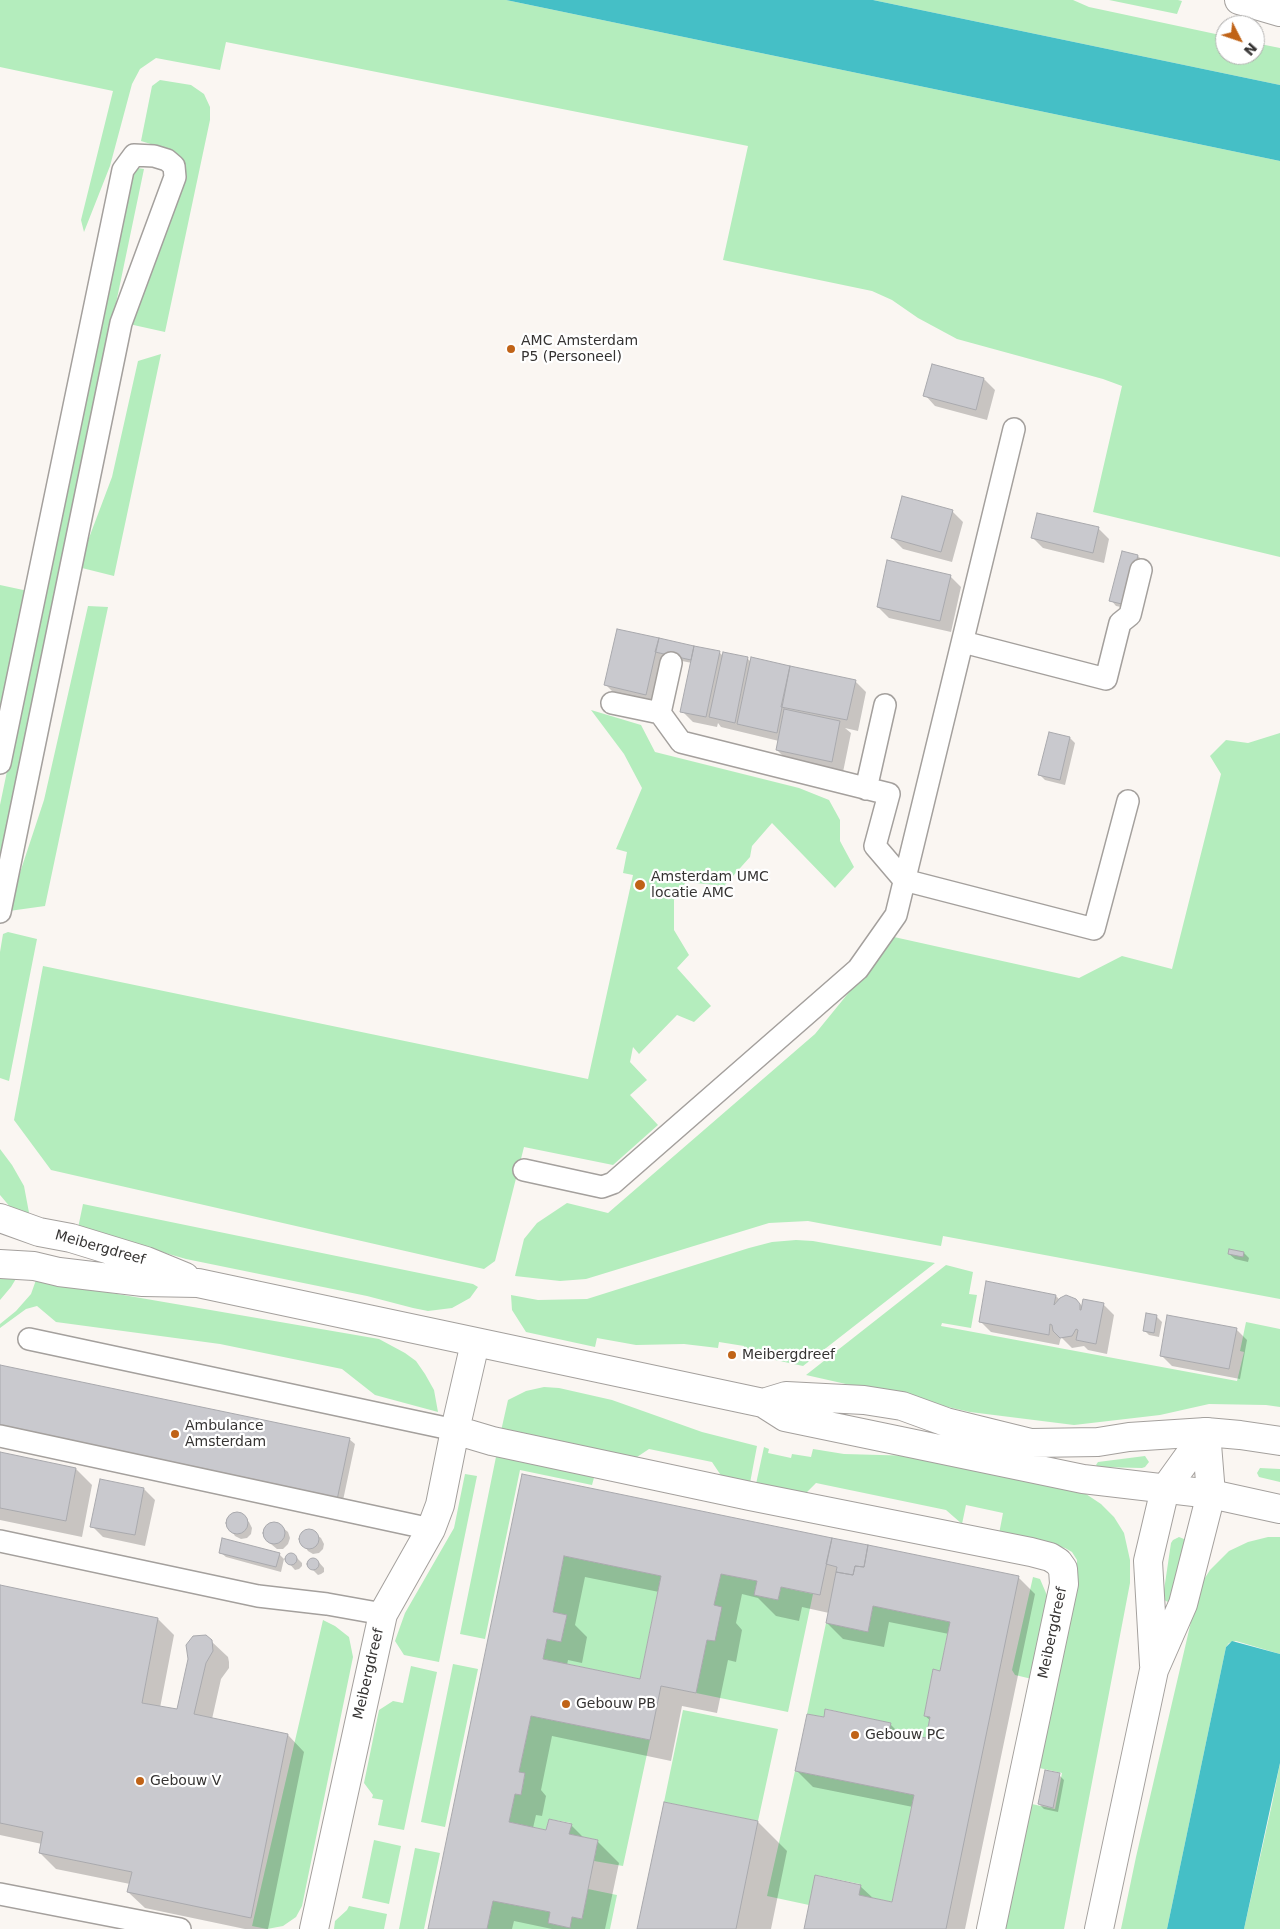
<!DOCTYPE html>
<style>
body{margin:0}
#map{position:relative;width:1280px;height:1929px;overflow:hidden;background:#faf6f2;font-family:"DejaVu Sans",sans-serif}
canvas{display:block}
.north{position:absolute;left:1215px;top:15px;width:50px;height:50px;box-sizing:border-box;background:#fff;border:1px solid #afaead;border-radius:50%;rotate:131deg;font-size:14px;font-weight:700;line-height:20px;text-align:center;color:#363433}
.north::after{content:'';display:block;margin:auto;width:18px;height:22px;background:#c06317;clip-path:polygon(50% 0,100% 100%,50% 72%,0 100%)}
</style>
<div id="map">
<canvas width="1280" height="1929"></canvas>
<div class="north">N</div>
</div>
<script>
const c = document.querySelector('canvas').getContext('2d');
c.lineJoin = 'round';
function fill(path, color) { c.fillStyle = color; c.fill(path, 'evenodd'); }
const poly = rows => new Path2D(rows.map(r => 'M' + r).join(''));
function strokePath(path, color, width, dash) { c.strokeStyle = color; c.lineWidth = width; c.lineCap = dash ? 'butt' : 'round'; c.setLineDash(dash || []); c.stroke(path); }
function drawText(font, color, halo, rows, align = 'center') {
  c.font = font + ' "DejaVu Sans",sans-serif'; c.lineWidth = 4.5; c.setLineDash([]); c.textBaseline = 'middle'; c.strokeStyle = halo; c.fillStyle = color; for (const [text, x, y, turn = 0] of rows) {
    c.save(); c.translate(x, y); c.rotate((+turn || 0) * Math.PI / 180); c.textAlign = isNaN(turn) ? turn : align; if (halo) c.strokeText(text, 0, 0); c.fillText(text, 0, 0); c.restore();
  }
}
fill(poly([
 [0,0,506,0,1280,161,1280,557,1093,512,1122,386,1103,379,957,339,918,318,892,300,872,291,723,260,748,146,226,42,220,70,156,58,140,69,132,84,110,166,84,232,81,220,113,91,0,67],
 [873,0,1073,0,1089,7,1225,36,1225,55,1255,55,1255,43,1280,48,1280,85],
 [1109,0,1178,0,1182,1,1177,14],
 [160,80,191,85,204,94,210,107,210,120,165,332,129,324,173,151,141,141,152,86],
 [132,167,144,169,0,860,0,805],
 [161,354,114,576,78,567,112,477,138,361],
 [0,585,28,591,0,727],
 [88,606,108,607,45,906,9,911,8,909,44,800],
 [591,710,641,725,655,752,799,788,829,800,840,820,840,841,854,867,835,888,772,823,752,846,750,857,724,886,686,882,674,900,674,930,689,955,677,968,711,1006,694,1022,677,1015,639,1054,633,1047,630,1062,647,1080,630,1095,658,1125,613,1165,524,1147,495,1261,484,1269,51,1170,14,1120,43,966,588,1079,633,875,623,873,627,852,616,849,642,788,624,754],
 [1280,733,1280,1299,943,1236,941,1246,808,1221,769,1223,586,1279,560,1281,515,1276,524,1239,537,1223,567,1203,608,1213,815,1034,894,937,1079,978,1122,956,1172,969,1221,774,1210,756,1226,740,1248,743],
 [8,932,37,939,9,1081,0,1078,0,952,3,934],
 [0,1149,12,1165,24,1186,30,1218,11,1208,0,1195],
 [83,1204,473,1284,478,1287,470,1298,452,1308,428,1311,413,1308,367,1296,186,1259,78,1228],
 [796,1240,813,1241,935,1263,803,1366,743,1353,744,1346,719,1342,718,1348,684,1344,636,1345,597,1338,595,1347,526,1332,512,1310,511,1295,538,1300,587,1299,749,1248,772,1242],
 [946,1265,973,1272,969,1294,977,1295,971,1328,942,1323,941,1326,1237,1381,1244,1352,1240,1351,1246,1322,1280,1329,1280,1407,1266,1405,1209,1404,1160,1415,1074,1425,970,1412,806,1375],
 [17,1277,11,1287,0,1300,0,1278],
 [36,1280,379,1339,405,1353,416,1361,425,1374,434,1390,438,1412,375,1395,342,1369,220,1344,56,1322,37,1306,26,1309,0,1328,0,1324,16,1311,31,1294],
 [544,1387,559,1388,612,1400,702,1432,757,1446,750,1483,722,1477,712,1462,649,1449,634,1459,501,1431,508,1400,526,1391],
 [764,1447,769,1449,768,1453,791,1458,792,1454,811,1457,813,1449,844,1454,917,1456,1083,1492,1101,1504,1114,1517,1124,1533,1130,1560,1130,1583,1064,1929,1001,1929,1027,1803,1055,1809,1062,1773,1035,1767,1077,1565,1077,1560,1072,1552,1065,1548,999,1534,1003,1513,966,1505,962,1524,946,1510,816,1483,805,1494,756,1484],
 [497,1452,595,1474,592,1485,520,1470,485,1639,460,1634],
 [1145,1456,1149,1462,1145,1467,1142,1468,1098,1467,1096,1465,1098,1462],
 [1260,1468,1280,1469,1280,1482,1259,1477,1257,1473],
 [465,1474,477,1476,439,1662,404,1655,395,1641,405,1613,454,1528],
 [1179,1537,1184,1539,1186,1542,1172,1601,1168,1602,1164,1600,1163,1597,1171,1543,1173,1540],
 [1268,1537,1280,1537,1280,1654,1236,1641,1229,1643,1226,1647,1167,1929,1121,1929,1136,1857,1197,1596,1203,1581,1210,1570,1229,1551,1248,1542],
 [564,1556,661,1576,640,1679,543,1659,547,1639,561,1642,567,1615,553,1612],
 [721,1574,757,1581,754,1595,778,1600,781,1587,813,1594,788,1712,696,1693,707,1640,715,1641,714,1605],
 [1033,1577,1040,1579,1049,1600,1032,1679,1015,1675,1012,1670],
 [873,1606,950,1622,940,1671,933,1670,924,1716,930,1717,926,1738,889,1731,890,1723,826,1709,824,1717,807,1714,826,1623,868,1632],
 [323,1620,335,1626,349,1637,353,1657,302,1906,296,1917,283,1926,267,1929,252,1926],
 [453,1664,478,1669,445,1827,421,1822],
 [411,1666,437,1672,404,1830,378,1825,383,1800,372,1798,373,1795,364,1783,379,1710,393,1701,403,1703],
 [683,1710,778,1729,758,1821,664,1802],
 [531,1716,650,1740,623,1866,594,1861,598,1840,569,1834,571,1823,549,1819,546,1830,509,1822,515,1794,521,1795,525,1774,519,1772],
 [1280,1763,1280,1929,1244,1929,1272,1804],
 [795,1771,914,1795,892,1902,859,1895,860,1884,816,1875,809,1905,767,1896],
 [374,1840,401,1846,389,1904,362,1898],
 [415,1848,440,1853,424,1929,399,1929],
 [588,1889,617,1895,610,1929,487,1929,493,1901,550,1912,548,1923,570,1928,572,1917,582,1919],
 [349,1906,387,1914,384,1929,334,1929,335,1921,347,1910]
]), '#b4edbd');
fill(poly([
 [506,0,873,0,1280,85,1280,161],
 [1232,1641,1280,1654,1280,1763,1244,1929,1167,1929,1226,1647]
]), '#45bfc6');
fill(poly([
 [984,379,995,390,987,420,935,406,925,395],
 [952,511,963,522,952,562,903,549,892,538],
 [1098,528,1109,539,1104,563,1043,548,1032,537],
 [1138,556,1143,561,1131,609,1116,606,1111,600],
 [950,576,961,587,951,632,889,618,878,607],
 [618,630,694,647,695,649,719,652,723,656,748,659,751,662,855,681,866,692,858,731,845,728,851,733,843,772,788,761,777,750,779,741,721,727,718,723,717,727,693,722,682,711,692,663,667,658,656,705,617,696,606,685],
 [1070,738,1075,743,1065,785,1045,780,1039,774],
 [1244,1253,1249,1258,1248,1262,1235,1259,1229,1254],
 [1056,1296,1061,1301,1075,1299,1083,1307,1103,1304,1114,1315,1107,1354,1088,1350,1084,1346,1072,1348,1061,1337,1059,1345,991,1332,980,1321],
 [1156,1316,1162,1322,1159,1337,1149,1335,1144,1330],
 [1236,1329,1247,1340,1240,1379,1172,1366,1161,1355],
 [0,1366,349,1439,355,1444,342,1505],
 [0,1453,76,1469,92,1485,82,1537,0,1520],
 [523,1475,1019,1578,1035,1594,965,1929,805,1929,860,1886,874,1899,893,1903,913,1807,813,1787,796,1770,825,1719,890,1724,901,1735,927,1740,931,1721,925,1716,941,1672,949,1634,889,1622,884,1647,843,1639,827,1623,829,1613,802,1607,799,1621,776,1616,758,1598,742,1594,736,1623,742,1630,736,1662,728,1660,717,1713,682,1706,671,1761,552,1736,541,1790,546,1796,542,1816,536,1815,533,1828,547,1831,571,1825,585,1839,598,1842,619,1863,605,1929,552,1929,514,1921,512,1929,429,1929],
 [585,1577,659,1592,641,1681,567,1665,568,1660,582,1663,587,1637,575,1625],
 [144,1489,155,1500,145,1546,103,1537,92,1526],
 [238,1514,249,1522,252,1528,251,1534,247,1538,241,1539,235,1536,227,1524,228,1519,233,1515],
 [270,1523,277,1523,288,1532,290,1538,288,1544,283,1549,277,1549,266,1540,263,1533,265,1527],
 [310,1530,321,1538,324,1544,323,1549,319,1553,313,1554,308,1551,300,1540,301,1535,305,1531],
 [220,1552,279,1554,284,1559,281,1572,226,1557],
 [289,1554,293,1554,302,1563,302,1566,299,1569,295,1570,287,1561,286,1557],
 [312,1559,316,1559,324,1568,324,1572,321,1574,318,1575,309,1566,309,1561],
 [0,1586,158,1619,174,1635,160,1708,178,1711,211,1641,228,1657,229,1662,229,1668,221,1679,212,1719,288,1735,304,1752,268,1929,245,1929,145,1908,128,1892,130,1884,56,1869,40,1853,42,1844,0,1835],
 [1059,1775,1064,1780,1058,1812,1044,1809,1039,1804],
 [665,1803,758,1822,787,1851,771,1929,638,1929]
]), '#0003');
const building = poly([
 [932,364,984,378,976,410,923,396,932,364],
 [902,496,953,510,941,552,891,538,902,496],
 [1037,513,1099,527,1093,553,1031,538,1037,513],
 [1122,551,1138,555,1126,605,1109,601,1122,551],
 [887,560,951,575,940,621,877,607,887,560],
 [617,629,659,638,646,695,604,685,617,629],
 [659,638,694,646,691,660,655,652,659,638],
 [694,646,720,651,706,717,680,712,694,646],
 [723,652,748,657,735,723,709,717,723,652],
 [751,657,790,666,777,733,737,724,751,657],
 [790,666,856,680,847,720,781,707,790,666],
 [784,709,840,721,832,762,776,750,784,709],
 [1049,732,1070,737,1060,780,1038,775,1049,732],
 [1229,1249,1244,1252,1243,1257,1228,1254,1229,1249],
 [986,1281,1056,1295,1054,1305,1060,1298,1066,1295,1076,1299,1080,1304,1080,1310,1081,1310,1083,1299,1104,1303,1096,1344,1076,1340,1078,1330,1076,1329,1072,1336,1060,1338,1053,1331,1052,1325,1050,1324,1049,1335,979,1322,986,1281],
 [1146,1313,1157,1315,1154,1333,1143,1331,1146,1313],
 [1167,1315,1237,1328,1229,1369,1160,1356,1167,1315],
 [0,1365,350,1438,337,1500,0,1431,0,1365],
 [0,1452,76,1468,66,1521,0,1508,0,1452],
 [522,1474,832,1538,820,1595,781,1587,778,1600,754,1595,757,1581,721,1574,714,1605,722,1607,715,1641,707,1640,696,1693,661,1686,650,1740,531,1716,519,1772,525,1773,521,1795,515,1794,509,1822,546,1830,549,1819,572,1824,569,1834,598,1840,582,1919,572,1917,570,1928,548,1923,550,1912,493,1901,487,1929,428,1929,522,1474],
 [564,1556,661,1576,640,1679,543,1659,547,1639,561,1642,567,1615,553,1612,564,1556],
 [100,1479,144,1488,135,1535,90,1527,100,1479],
 '226 1523a11 11 0 1 1 22 0a11 11 0 1 1-22 0Z',
 '263 1533a11 11 0 1 1 22 0a11 11 0 1 1-22 0Z',
 '299 1539a10 10 0 1 1 20 0a10 10 0 1 1-20 0Z',
 [222,1538,280,1553,276,1567,219,1553,222,1538],
 [832,1538,868,1545,864,1567,855,1566,853,1575,836,1572,837,1567,826,1564,832,1538],
 [868,1545,1019,1576,946,1929,804,1929,815,1875,861,1885,859,1895,892,1902,914,1795,795,1771,807,1714,824,1717,825,1709,891,1723,889,1731,926,1738,930,1717,924,1716,933,1669,940,1671,950,1622,873,1606,868,1632,826,1623,836,1572,853,1575,855,1566,864,1567,868,1545],
 '285 1559a6 6 0 1 1 12 0a6 6 0 1 1-12 0Z',
 '307 1564a6 6 0 1 1 12 0a6 6 0 1 1-12 0Z',
 [0,1585,158,1618,142,1703,177,1709,188,1659,186,1645,193,1636,206,1635,212,1640,213,1651,206,1663,194,1714,288,1734,251,1918,127,1892,132,1872,39,1853,43,1832,0,1823,0,1585],
 [1045,1770,1060,1773,1053,1808,1038,1804,1045,1770],
 [664,1802,758,1821,736,1929,637,1929,664,1802]
]);
fill(building, '#c9c9ce');
strokePath(building, '#a9a9ad', 1);
const service = poly([
 [963,642,1106,679,1120,623,1130,615,1141,570],
 [612,703,660,713,671,663],
 [660,713,681,742,889,794,875,846,904,880,1094,929,1128,801],
 [0,763,123,170,134,155,154,156,167,160,174,166,175,177,121,323,0,912],
 [866,789,885,705],
 [524,1170,602,1187,613,1183,858,969,896,915,1014,429],
 [29,1339,455,1430],
 [0,1436,431,1529],
 [0,1541,258,1596,327,1604,383,1614],
 [0,1894,180,1929]
]);
const minor = poly([
 [455,1430,492,1441,750,1496,1031,1552,1050,1557,1058,1562,1063,1569,1064,1584,991,1929],
 [1154,1665,1148,1561,1165,1489,1206,1432],
 [314,1929,383,1614,431,1529,440,1505,455,1430,475,1343],
 [1099,1929,1154,1670,1183,1604,1211,1494,1206,1432]
]);
const tertiary = poly([
 [1239,0,1280,12],
 [0,1218,39,1232,71,1238,146,1261,185,1277],
 [0,1264,34,1266,59,1272,143,1282,198,1283,763,1403,785,1417,1083,1479,1211,1494,1280,1509],
 [763,1403,786,1396,864,1400,902,1406,946,1422,1031,1443,1098,1442,1129,1437,1206,1432,1240,1435,1280,1441]
]);
strokePath(service, '#a4a09d', 24);
strokePath(minor, '#a4a09d', 30);
strokePath(tertiary, '#a4a09d', 30);
strokePath(service, '#fff', 21);
strokePath(minor, '#fff', 28);
strokePath(tertiary, '#fff', 28);
for (const [x, y, r, color] of [
 [511,349,5,"#c06317"],
 [640,885,6,"#c06317"],
 [732,1355,5,"#c06317"],
 [175,1434,5,"#c06317"],
 [566,1704,5,"#c06317"],
 [855,1735,5,"#c06317"],
 [140,1781,5,"#c06317"]
]) { const dot = new Path2D(); dot.arc(x, y, r, 0, 2 * Math.PI); c.fillStyle = color; c.fill(dot); strokePath(dot, '#fff', 2); }
drawText('14px', '#363433', '#fff', [
 ["AMC Amsterdam",521,341],
 ["P5 (Personeel)",521,357],
 ["Amsterdam UMC",651,877],
 ["locatie AMC",651,893],
 ["Meibergdreef",742,1355],
 ["Ambulance",185,1426],
 ["Amsterdam",185,1442],
 ["Gebouw PB",576,1704],
 ["Gebouw PC",865,1735],
 ["Gebouw V",150,1781]
], 'left');
drawText('14px', '#363433', '#fff', [
 ["Meibergdreef",100,1248,16],
 ["Meibergdreef",1053,1633,-78],
 ["Meibergdreef",369,1674,-77]
]);
</script>
